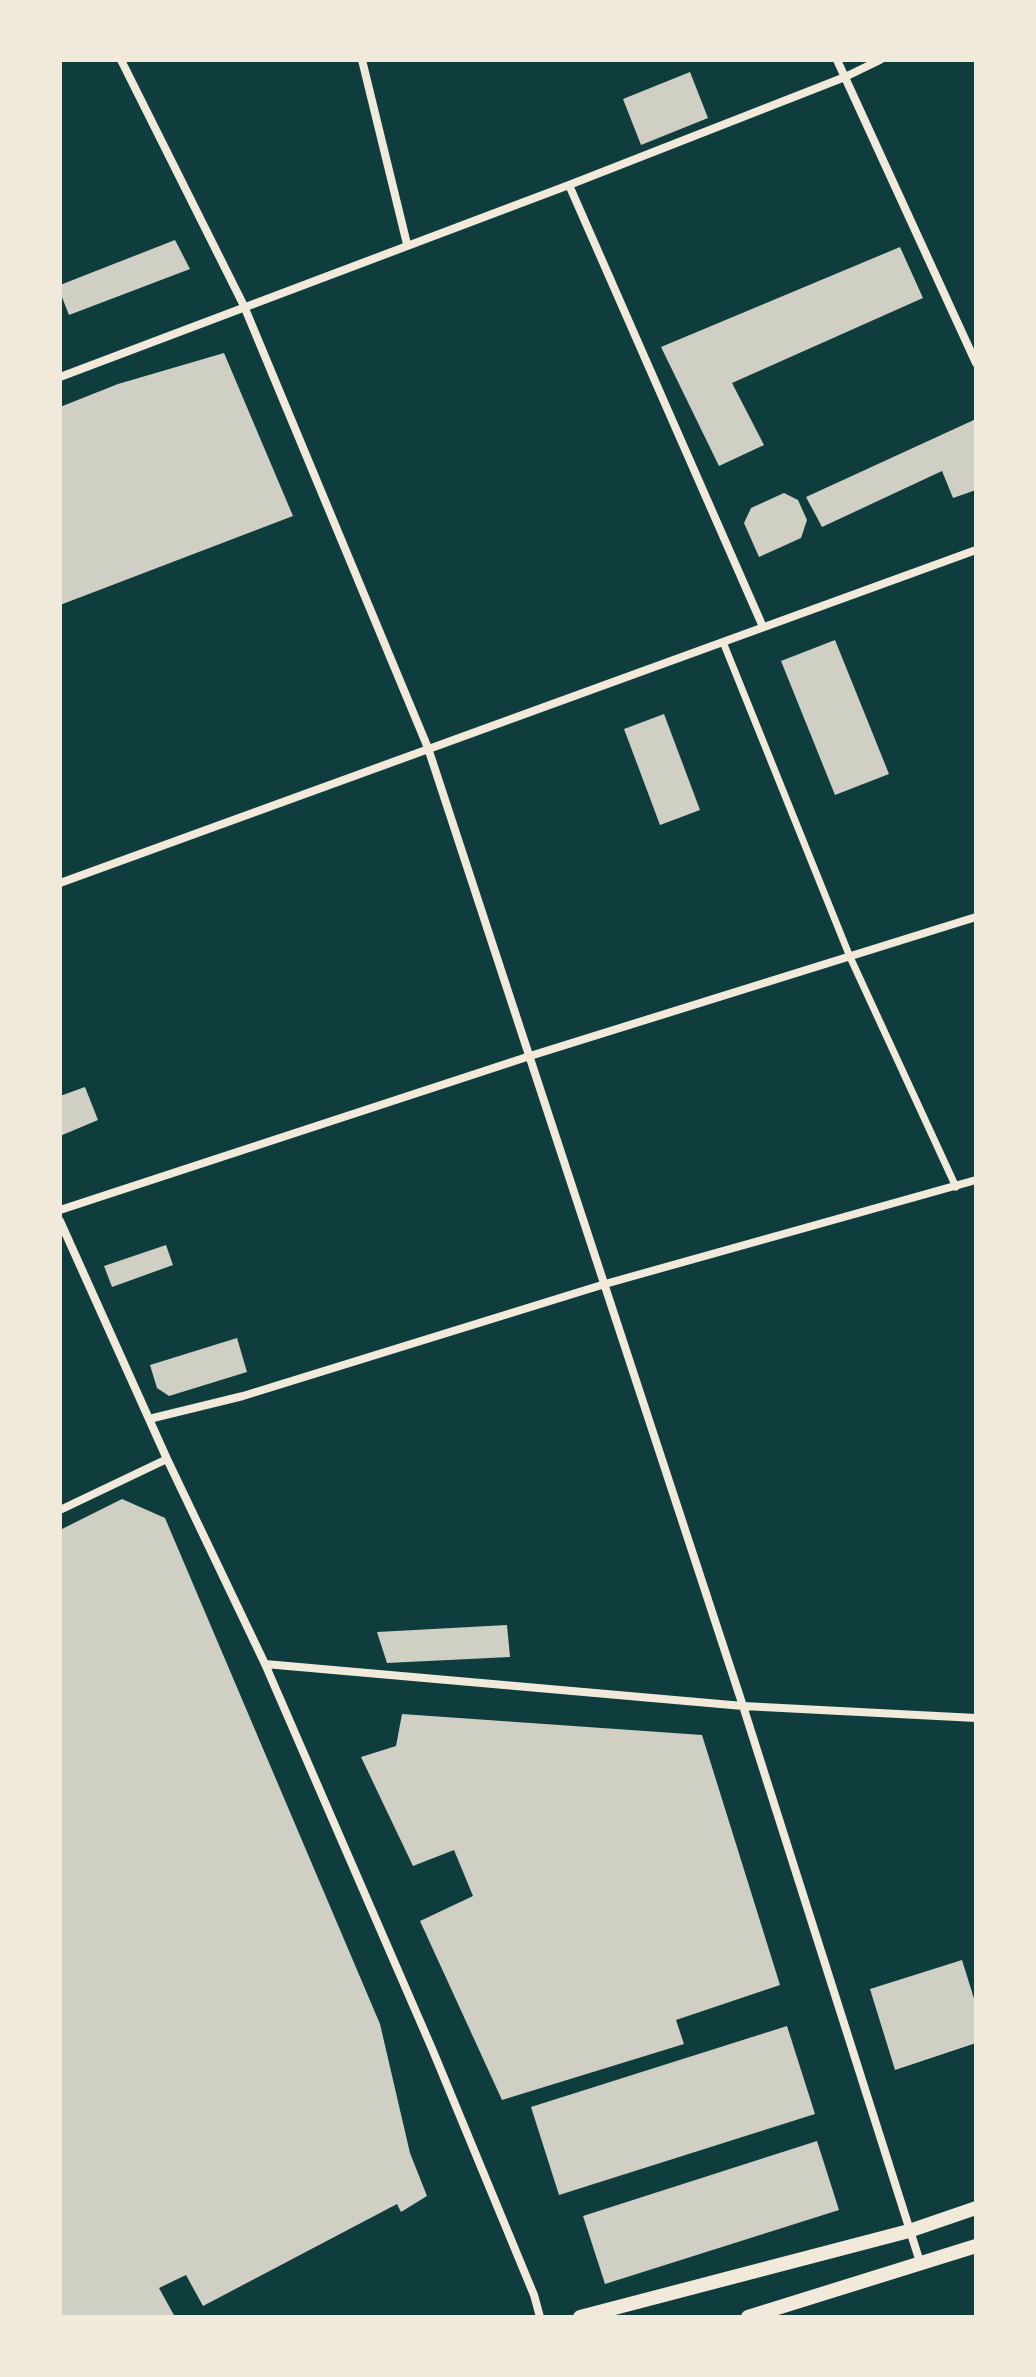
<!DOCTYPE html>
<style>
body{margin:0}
#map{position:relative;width:1036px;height:2377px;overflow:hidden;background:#0f3d3e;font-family:Overpass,sans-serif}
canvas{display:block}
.frame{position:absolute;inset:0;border:62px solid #f1e9da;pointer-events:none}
</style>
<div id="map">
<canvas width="1036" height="2377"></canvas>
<div class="frame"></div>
</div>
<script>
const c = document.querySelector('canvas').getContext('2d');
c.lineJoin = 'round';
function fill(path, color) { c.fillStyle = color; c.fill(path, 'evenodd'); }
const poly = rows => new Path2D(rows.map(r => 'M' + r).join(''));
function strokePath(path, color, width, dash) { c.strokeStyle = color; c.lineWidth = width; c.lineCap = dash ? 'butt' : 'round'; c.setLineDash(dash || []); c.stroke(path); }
fill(poly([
 [690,72,708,118,641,145,623,99],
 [175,240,190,269,69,315,60,292,60,285],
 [900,247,923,298,732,383,764,445,719,466,661,347],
 [224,353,293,516,60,605,60,407,118,384],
 [976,419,976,490,953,498,942,471,822,527,806,497],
 [784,493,798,500,807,520,801,538,759,557,744,523,751,508],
 [835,640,889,774,835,795,781,661],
 [664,714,700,810,660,825,624,729],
 [85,1087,98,1120,60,1136,60,1096],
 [166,1245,173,1265,112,1287,104,1266],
 [237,1338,247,1372,169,1396,157,1388,150,1365],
 [122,1499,165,1518,380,2024,410,2153,427,2196,401,2212,397,2204,203,2306,186,2275,159,2288,175,2317,60,2317,60,1530],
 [507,1625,510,1657,387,1663,377,1632],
 [402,1714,702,1735,780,1985,676,2020,684,2044,502,2100,420,1921,473,1896,454,1850,413,1866,361,1757,396,1746],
 [962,1960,976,2005,976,2043,895,2070,870,1989],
 [787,2026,815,2114,559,2195,531,2107],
 [817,2141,839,2210,605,2284,583,2216]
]), '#cfcfc3');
strokePath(poly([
 [723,642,850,957,956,1187]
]), '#f1e9da', 7);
strokePath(poly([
 [121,60,244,306,428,748,743,1706,920,2262],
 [362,60,407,244],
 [837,60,976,363],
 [569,185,763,627],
 [60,377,569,185,845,77,880,60],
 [60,883,976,550],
 [60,1210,530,1056,976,917],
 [60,1221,167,1459,265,1664,433,2051,534,2295,540,2317],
 [149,1419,243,1396,605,1284,976,1180],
 [60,1510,167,1459],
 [265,1664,743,1706,976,1718]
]), '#f1e9da', 8);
strokePath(poly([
 [580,2317,909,2231,976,2208],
 [748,2317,976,2246]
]), '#f1e9da', 14);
</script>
